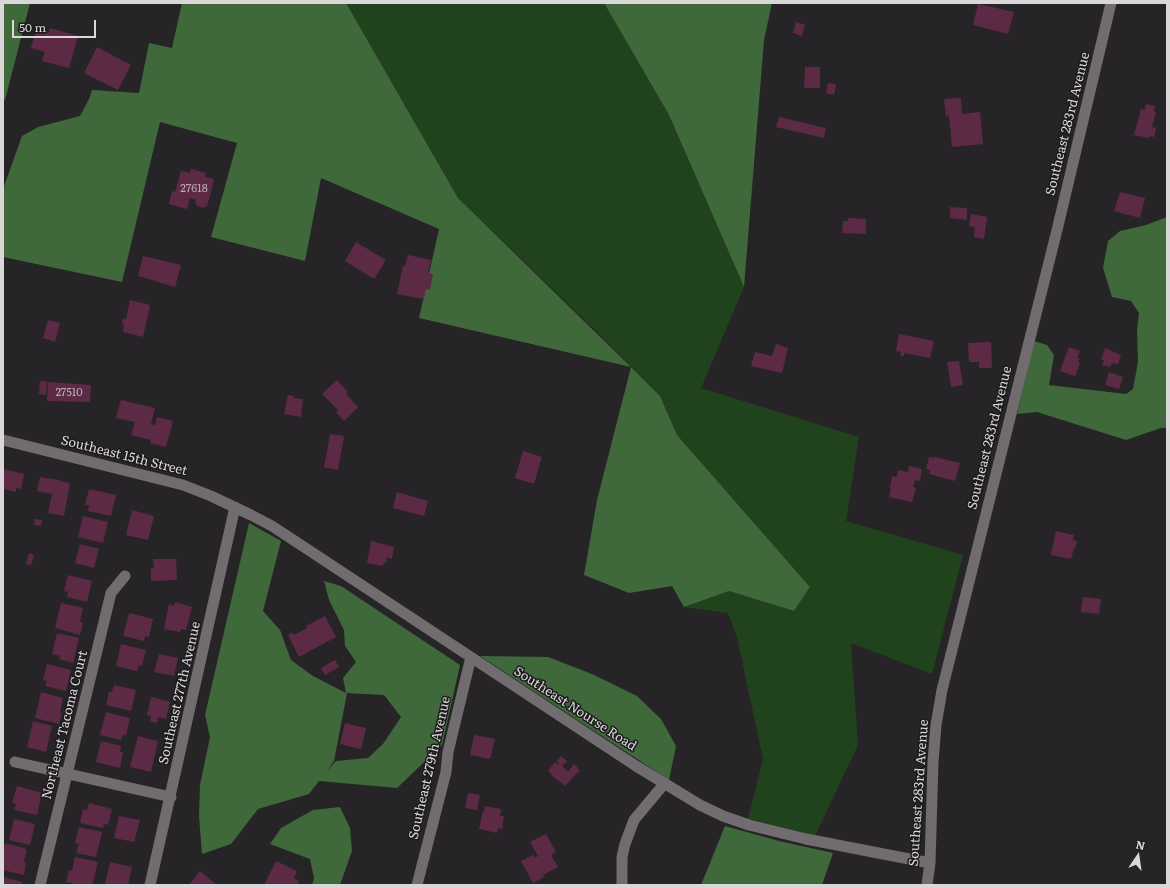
<!DOCTYPE html>
<style>
body{margin:0}
#map{position:relative;width:1170px;height:888px;overflow:hidden;background:#272427;font-family:Literata,serif}
canvas{display:block}
.frame{position:absolute;inset:0;border:4px solid #d9d7d9;pointer-events:none}
.north{position:absolute;left:1118px;top:836px;width:40px;height:40px;-webkit-text-stroke:3px #1d1b1d;paint-order:stroke;rotate:13deg;font-size:11px;font-weight:700;line-height:16px;text-align:center;color:#d9d7d9}
.north::after{content:'';display:block;margin:auto;width:14px;height:18px;background:#d9d7d9;clip-path:polygon(50% 0,100% 100%,50% 72%,0 100%)}
.scale{position:absolute;left:12px;top:20px;width:84px;height:18px;box-sizing:border-box;border:2px solid #d9d7d9;border-top:0;padding-left:5px;font-size:12px;line-height:14px;white-space:nowrap;color:#d9d7d9;-webkit-text-stroke:3px #1d1b1d;paint-order:stroke}
</style>
<div id="map">
<canvas width="1170" height="888"></canvas>
<div class="frame"></div>
<div class="north">N</div>
<div class="scale">50 m</div>
</div>
<script>
const c = document.querySelector('canvas').getContext('2d');
c.lineJoin = 'round';
function fill(path, color) { c.fillStyle = color; c.fill(path, 'evenodd'); }
const poly = rows => new Path2D(rows.map(r => 'M' + r).join(''));
function strokePath(path, color, width, dash) { c.strokeStyle = color; c.lineWidth = width; c.lineCap = dash ? 'butt' : 'round'; c.setLineDash(dash || []); c.stroke(path); }
function drawText(font, color, halo, rows, align = 'center') {
  c.font = font + ' Literata,serif'; c.lineWidth = 3; c.setLineDash([]); c.textBaseline = 'middle'; c.strokeStyle = halo; c.fillStyle = color; for (const [text, x, y, turn = 0] of rows) {
    c.save(); c.translate(x, y); c.rotate((+turn || 0) * Math.PI / 180); c.textAlign = isNaN(turn) ? turn : align; if (halo) c.strokeText(text, 0, 0); c.fillText(text, 0, 0); c.restore();
  }
}
fill(poly([
 [346,3,604,3,669,115,744,287,701,388,859,437,846,521,963,555,932,674,851,643,858,745,815,836,748,819,763,759,737,637,728,613,684,607,729,591,794,611,810,587,677,435,660,396,596,331,458,198]
]), '#20431d');
fill(poly([
 [3,3,30,3,5,100,3,99],
 [182,3,346,3,458,198,631,367,660,396,677,435,810,587,794,611,729,591,684,607,672,586,629,593,584,575,597,500,631,367,419,318,439,229,321,178,305,261,211,237,237,143,160,122,122,282,3,257,3,189,22,136,38,127,80,116,89,99,92,90,139,93,149,43,172,48],
 [604,3,772,3,764,40,744,287,669,115],
 [1167,217,1167,428,1161,428,1126,440,1037,412,1017,414,1034,341,1047,345,1054,355,1049,385,1126,394,1133,389,1138,362,1137,331,1139,313,1131,301,1112,297,1103,268,1108,241,1120,231,1146,225],
 [249,523,281,541,263,611,280,630,291,660,313,676,346,693,343,678,356,662,345,646,344,630,329,600,324,581,341,586,460,665,442,745,397,788,319,781,309,794,258,809,231,844,202,854,199,816,200,785,210,737,205,715],
 [347,693,384,695,401,717,383,744,368,758,336,761,327,771,334,761],
 [480,656,548,657,592,674,637,696,661,719,676,746,669,780],
 [340,807,350,828,352,851,340,885,312,885,314,878,310,859,270,844,281,828,313,810],
 [725,826,779,841,833,853,822,885,701,885]
]), '#3f683b');
fill(poly([
 [978,4,1014,12,1008,34,973,25],
 [796,22,805,25,802,36,793,33],
 [50,28,78,36,69,68,42,61,45,52,31,48,36,29,49,32],
 [97,47,131,65,118,90,84,73],
 [805,67,820,67,820,88,804,88],
 [828,83,836,84,834,95,826,93],
 [961,98,962,114,980,112,983,144,952,147,949,115,946,116,944,99],
 [1146,104,1155,106,1154,112,1156,112,1152,127,1156,128,1154,137,1149,136,1149,138,1134,135,1141,109,1145,110],
 [779,117,826,128,824,138,776,127],
 [191,169,206,173,205,177,214,179,212,189,207,206,203,208,197,206,195,203,196,200,190,198,187,209,169,204,172,191,175,192,181,171,190,173],
 [1120,192,1145,198,1140,218,1114,211],
 [950,207,967,208,967,220,950,218],
 [971,214,987,217,984,239,974,237,975,227,969,226],
 [848,218,866,219,866,234,842,233,843,221,848,221],
 [356,242,386,260,374,279,345,261],
 [408,255,431,260,428,271,430,272,429,273,433,274,430,290,426,289,424,299,397,294,403,266,405,266],
 [143,256,181,265,175,287,138,276],
 [130,300,150,305,143,337,123,332,124,325,122,324,123,319,126,319],
 [48,320,60,323,55,342,43,338],
 [899,334,934,341,930,358,904,353,904,356,900,356,901,352,896,351],
 [991,342,992,368,979,368,979,362,969,362,968,343],
 [776,344,788,348,782,373,751,366,755,352,772,356],
 [1069,347,1080,351,1077,358,1080,359,1078,362,1080,363,1075,376,1060,371],
 [1105,348,1121,355,1118,364,1112,363,1110,367,1102,365,1104,360,1101,360],
 [959,361,963,385,951,387,947,362],
 [1109,372,1123,377,1119,389,1105,385],
 [337,380,348,392,346,394,358,407,344,421,336,412,338,410,322,394],
 [40,381,47,382,46,395,39,394],
 [48,382,91,385,90,402,47,401],
 [288,395,294,396,294,398,303,399,301,417,284,414],
 [121,400,155,408,151,424,155,425,157,417,173,421,166,447,150,443,151,440,131,435,135,422,116,418],
 [330,434,344,436,338,470,324,467],
 [523,451,542,457,534,484,515,478],
 [929,457,934,458,934,457,960,463,955,481,929,474,930,470,926,469],
 [909,466,922,469,920,481,915,480,913,487,916,488,912,502,889,497,891,490,890,488,892,476,897,477,898,470,908,472],
 [3,469,24,474,21,489,16,488,16,492,3,489],
 [40,477,60,480,60,481,70,483,64,516,48,513,52,494,37,491],
 [89,489,116,495,111,516,88,511,89,505,85,505],
 [397,492,428,501,424,516,393,508],
 [132,510,154,516,148,540,126,535],
 [83,516,108,522,103,543,78,537],
 [35,519,42,520,41,526,34,525],
 [1056,531,1074,535,1073,540,1077,541,1075,548,1074,548,1071,559,1051,555],
 [371,541,394,547,392,559,387,557,386,563,384,562,383,566,367,563],
 [80,544,99,549,94,568,75,563],
 [29,553,34,555,31,565,26,564],
 [153,559,176,559,177,580,151,581,151,568,154,568],
 [68,575,92,581,87,602,67,597,68,592,64,591],
 [1083,597,1101,599,1099,614,1081,612],
 [175,602,192,607,186,630,181,629,180,632,164,629,169,604,174,606],
 [61,603,83,608,80,622,83,623,80,635,55,628],
 [129,613,153,619,149,637,145,636,144,641,123,636],
 [325,616,336,637,299,657,288,635,292,633,294,635,307,628,306,626],
 [57,633,79,638,73,663,59,659,60,656,52,654],
 [121,644,146,650,142,666,139,665,137,671,116,666],
 [159,654,178,658,174,676,154,672],
 [335,660,339,667,325,675,321,668],
 [47,664,71,670,66,691,45,686,47,681,43,680],
 [114,685,136,690,131,711,106,705,109,692,112,692],
 [41,692,63,698,60,713,62,713,59,724,35,718],
 [151,697,170,702,166,719,158,717,157,723,150,721,151,716,147,715],
 [106,712,130,718,126,735,123,735,121,740,100,735],
 [33,721,52,726,46,752,27,747],
 [345,723,366,728,361,749,340,744],
 [474,735,495,739,490,759,470,755],
 [138,736,158,741,151,772,130,767],
 [101,741,121,746,120,752,123,752,120,768,96,762],
 [561,756,567,761,562,766,568,772,574,764,580,770,565,786,550,774,551,773,548,771,555,762,558,765,559,764,557,761],
 [17,786,42,793,37,815,14,810,16,804,12,803],
 [468,793,480,795,477,810,465,808],
 [89,803,112,809,108,825,104,824,103,828,80,823,83,809,87,810],
 [485,806,501,809,500,816,504,816,502,829,498,828,497,833,479,829,483,811,484,811],
 [119,816,140,820,134,842,114,838],
 [14,819,35,824,30,845,9,840],
 [79,827,102,832,96,857,76,853,79,844,75,843],
 [546,834,556,852,551,855,558,867,543,875,544,877,533,883,521,861,533,855,535,858,538,856,530,842],
 [5,843,27,849,24,862,26,863,24,875,3,870,3,852],
 [75,857,98,862,92,885,79,885,66,882,69,870,72,871],
 [276,861,297,871,294,878,299,881,297,885,264,885],
 [110,862,132,867,128,885,105,884],
 [200,871,217,885,189,885],
 [3,877,22,882,22,885,3,885]
]), '#5d2a46');
strokePath(poly([
 [3,440,183,485,211,496,251,515,272,526,307,549,636,766,700,805,723,816,749,825,806,839,930,863],
 [15,762,171,797],
 [40,885,111,593,125,576],
 [150,885,235,507],
 [417,885,446,772,448,752,471,657],
 [622,885,622,857,625,844,634,820,664,784],
 [927,885,930,863,933,762,936,725,942,690,1058,226,1111,3]
]), '#706c70', 11);
drawText('11px', '#baacb4', null, [
 ["27618",194,189],
 ["27510",69,393]
]);
drawText('13px', '#d9d7d9', '#1d1b1d', [
 ["Southeast 283rd Avenue",1068,124,-76],
 ["Southeast 283rd Avenue",990,438,-76],
 ["Southeast 15th Street",124,456,14],
 ["Southeast 277th Avenue",180,693,-77],
 ["Southeast Nourse Road",575,709,33],
 ["Northeast Tacoma Court",65,725,-76],
 ["Southeast 279th Avenue",430,768,-77],
 ["Southeast 283rd Avenue",919,793,-86]
]);
</script>
